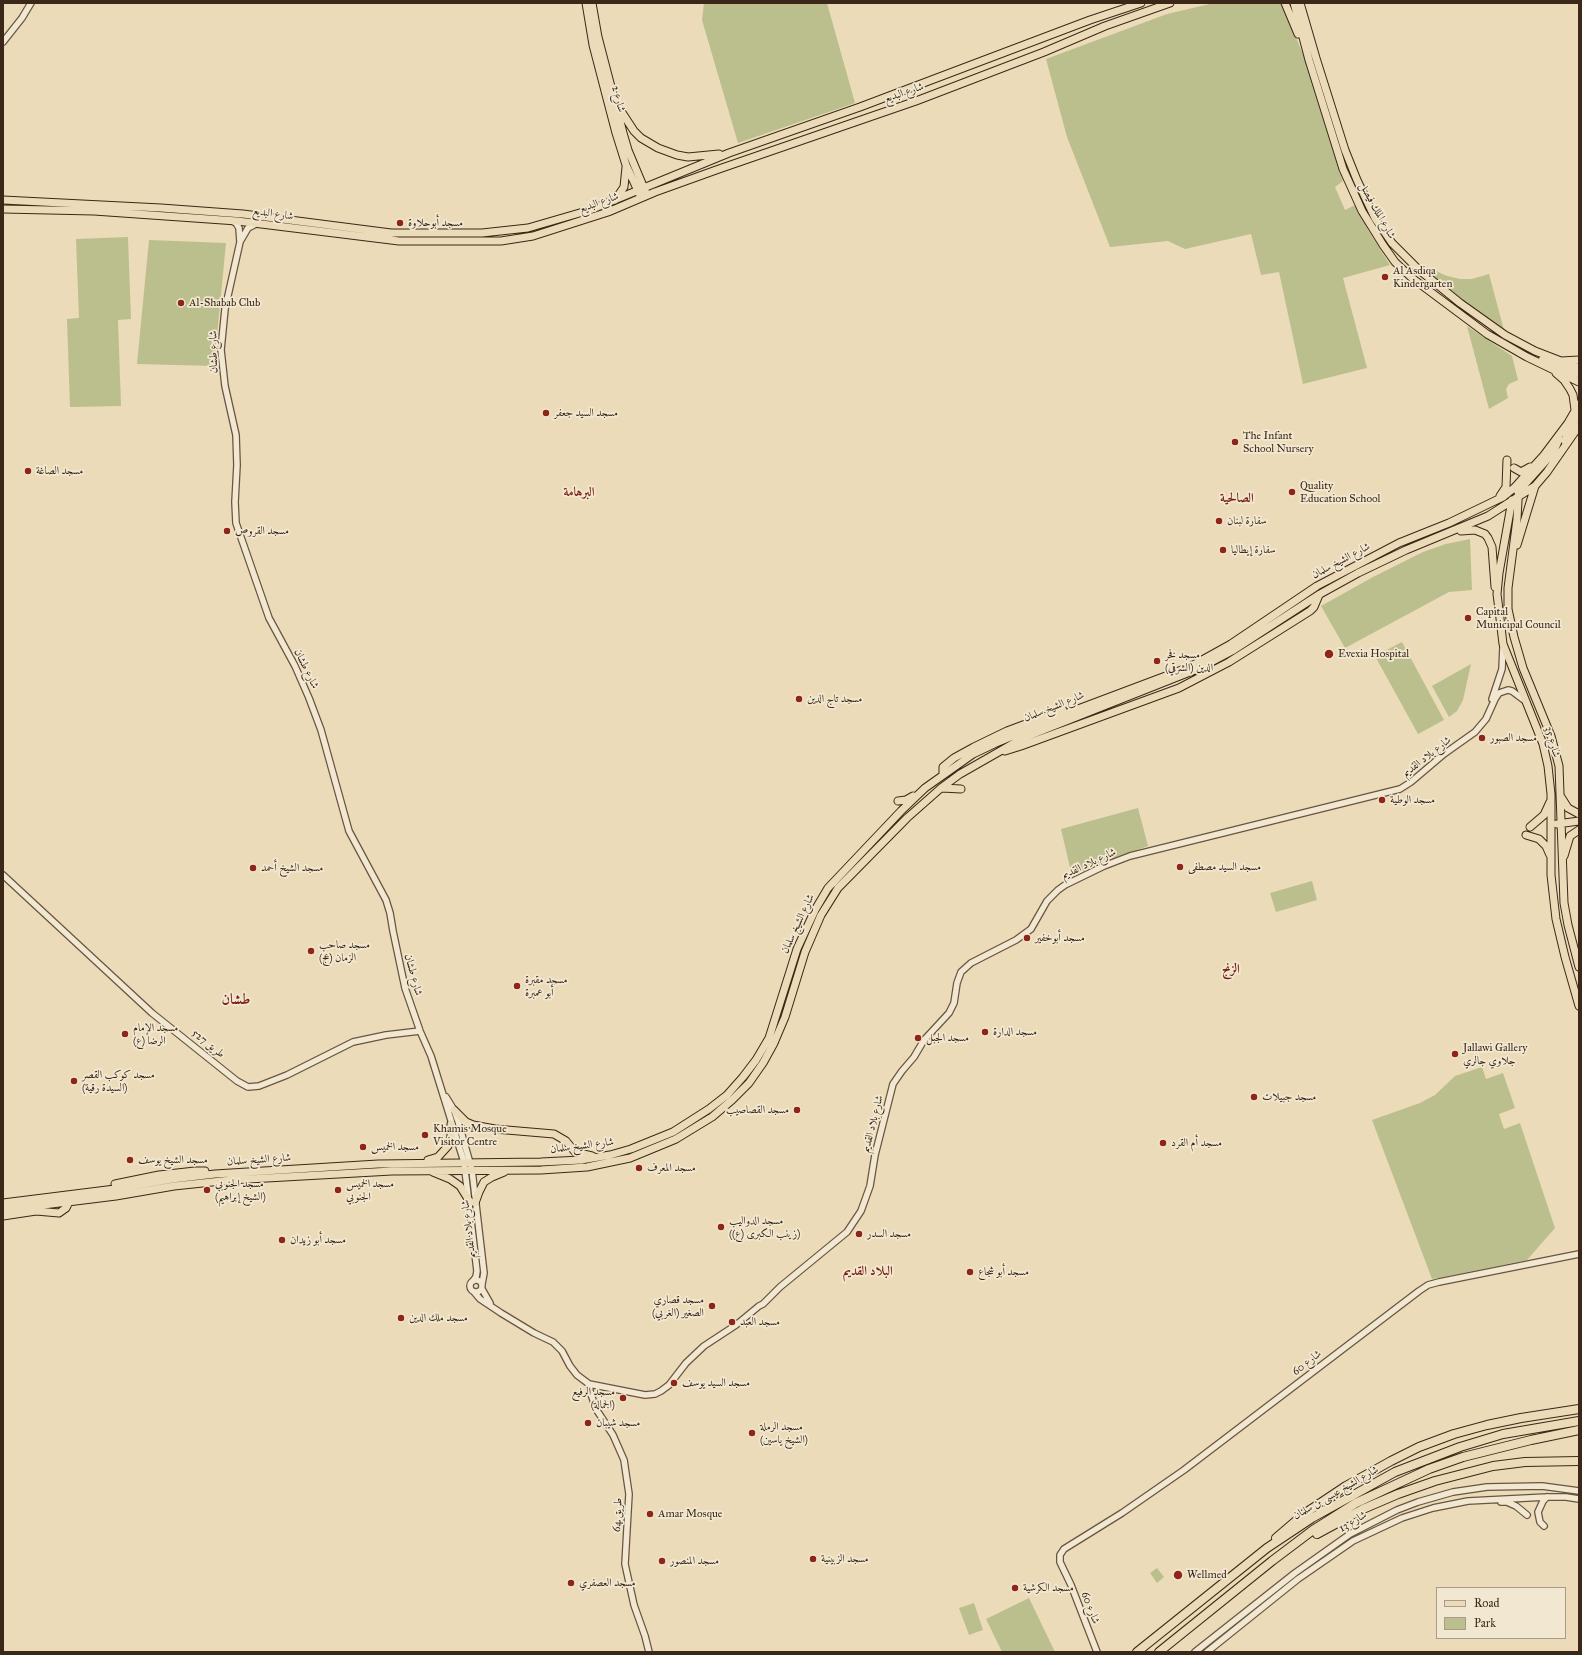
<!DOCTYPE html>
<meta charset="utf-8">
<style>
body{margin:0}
#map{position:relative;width:1582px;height:1655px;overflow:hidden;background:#ebdbb8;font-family:"IM FELL Great Primer",serif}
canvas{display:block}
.frame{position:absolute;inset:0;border:4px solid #3b2818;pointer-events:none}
.legend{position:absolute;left:1436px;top:1587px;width:130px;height:52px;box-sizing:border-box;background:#f2e8d1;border:1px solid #a99b87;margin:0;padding:5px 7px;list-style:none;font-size:12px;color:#3b2818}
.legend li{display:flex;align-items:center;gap:8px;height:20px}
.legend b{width:20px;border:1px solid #a99b87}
</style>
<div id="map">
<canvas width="1582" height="1655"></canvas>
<div class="frame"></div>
<ul class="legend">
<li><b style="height:5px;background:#ebdbb8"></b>Road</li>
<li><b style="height:11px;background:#bbbf8d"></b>Park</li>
</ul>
</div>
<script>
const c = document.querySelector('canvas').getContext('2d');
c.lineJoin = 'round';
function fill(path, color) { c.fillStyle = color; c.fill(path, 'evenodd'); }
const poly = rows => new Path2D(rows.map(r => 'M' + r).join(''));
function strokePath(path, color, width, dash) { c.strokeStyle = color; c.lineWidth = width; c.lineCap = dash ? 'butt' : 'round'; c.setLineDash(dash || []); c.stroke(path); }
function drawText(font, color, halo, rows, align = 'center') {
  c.font = font + ' "IM FELL Great Primer",Amiri,serif'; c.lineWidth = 3.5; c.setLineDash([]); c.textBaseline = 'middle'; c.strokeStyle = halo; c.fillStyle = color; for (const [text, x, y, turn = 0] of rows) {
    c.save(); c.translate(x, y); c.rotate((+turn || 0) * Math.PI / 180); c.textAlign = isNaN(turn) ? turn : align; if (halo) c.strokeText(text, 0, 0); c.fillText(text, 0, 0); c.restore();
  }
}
fill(poly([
 [704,3,827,3,855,103,738,143,702,20],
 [1214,3,1281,3,1306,61,1343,181,1335,187,1345,210,1357,204,1368,230,1390,265,1343,278,1367,368,1303,384,1279,272,1261,275,1251,234,1185,249,1168,241,1110,247,1067,137,1046,59,1167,14],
 [128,237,131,319,118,320,121,406,70,407,67,319,79,318,76,239],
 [149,240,226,243,214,366,137,364],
 [1427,267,1447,276,1460,279,1472,279,1489,274,1504,330,1435,281,1424,271],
 [1467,326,1512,356,1518,380,1509,384,1506,389,1508,398,1489,409],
 [1470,539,1472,590,1449,592,1345,648,1321,606,1373,577,1423,552,1446,544],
 [1402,642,1444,720,1418,734,1375,656],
 [1471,664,1463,700,1457,711,1449,717,1432,686],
 [1138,808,1148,846,1099,864,1072,876,1061,829],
 [1312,881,1317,900,1276,912,1270,893],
 [1482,1067,1486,1079,1503,1073,1515,1108,1499,1114,1504,1129,1520,1123,1555,1228,1527,1260,1432,1279,1372,1120,1420,1103,1435,1095,1455,1076],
 [1157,1568,1164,1577,1157,1583,1150,1573],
 [1029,1598,1055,1652,1002,1652,986,1619],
 [974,1603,983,1630,969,1635,959,1608]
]), '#bbbf8d');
const minor = poly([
 [3,42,22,18,31,3],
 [232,221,236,223,239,228,240,242,225,309,221,350,225,386,236,435,237,465,235,502,236,523,269,618,295,666,309,698,321,730,349,831,386,900,390,913,393,931,405,988,420,1031,431,1056,464,1162,477,1271,476,1277,473,1281],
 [241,240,248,228,256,224],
 [1492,699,1502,669,1503,647],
 [3,875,152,1013,237,1081,248,1087,259,1086,287,1075,353,1042,386,1035,420,1031],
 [446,1097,454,1110,458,1121,472,1170,484,1273,482,1284],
 '470 1286a6 6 0 1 1 12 0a6 6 0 1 1-12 0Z',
 [482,1289,490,1303],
 [474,1292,480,1299,501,1313,534,1333,553,1342,562,1351,570,1366,577,1375,589,1384,645,1395,655,1394,661,1391,669,1385,686,1363,704,1346,736,1325,759,1306,763,1304,780,1287,847,1232,861,1211,870,1186,875,1155,893,1084,902,1071,914,1057,924,1040,949,1013,954,1003,957,983,961,972,971,963,1016,940,1031,929,1047,901,1058,890,1065,885,1104,866,1130,856,1400,789,1411,782,1444,754,1475,732,1486,719,1495,699,1499,693,1508,690,1512,691,1524,700],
 [589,1384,590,1391,596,1409,613,1435,624,1460,629,1494,625,1564,634,1605,645,1636,649,1652],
 [1501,1502,1507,1502,1516,1506,1527,1515],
 [1544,1526,1540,1522,1538,1512,1543,1501,1547,1497],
 [1097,1652,1071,1585,1060,1562,1060,1555,1064,1549,1122,1513,1184,1470,1419,1291,1428,1285,1439,1282,1579,1254],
 [1195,1652,1295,1573,1350,1534,1397,1510,1418,1502,1453,1492,1487,1487,1542,1486,1579,1491],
 [1207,1652,1298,1579,1353,1541,1402,1518,1433,1508,1468,1501,1547,1497,1566,1497,1579,1499]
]);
const major = poly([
 [586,3,593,45,616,133,626,165,640,195],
 [592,3,598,37,623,133,628,150,646,193],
 [1285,3,1298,34],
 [1294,3,1309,60,1343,169,1362,211,1383,245,1395,262,1412,278,1487,334,1527,357,1579,382],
 [1300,3,1316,58,1345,150,1357,180,1375,218,1392,243,1418,269,1460,303,1505,335,1535,351,1579,368],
 [619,108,634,131,641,138,658,148,677,155,688,157,719,154],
 [3,200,161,208,243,214,391,233,482,233,528,228,590,210,729,153,860,107,1090,20,1141,3],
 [615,200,624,187,626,167],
 [3,209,94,211,237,221,399,241,501,241,533,236,608,212,655,192,719,169,916,101,1044,52,1105,26,1170,3],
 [1542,360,1579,374],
 [1561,361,1579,360],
 [1556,373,1564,380,1570,389,1573,395,1575,410],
 [1565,441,1567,433,1579,414],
 [1514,468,1521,472,1530,467],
 [1519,483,1517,519,1508,588,1508,609,1514,637,1523,668,1551,736,1559,766,1564,903,1568,925,1579,967],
 [1518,492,1553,453,1559,439],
 [1500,496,1506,487,1507,460],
 [1512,500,1499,573,1497,594,1499,610,1503,644,1543,744,1548,766,1551,794,1551,875,1556,919,1565,957,1579,1006],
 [1461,531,1475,530,1485,534,1488,538,1492,547,1495,587],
 [1517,545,1535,486],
 [1005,751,1021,746,1179,688,1229,662,1310,611,1314,607,1319,595],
 [943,775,943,767,954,758,974,747,1007,731,1063,710],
 [942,788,961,789],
 [1561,797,1568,808,1579,814],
 [898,801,906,800,913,796],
 [1557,824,1579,821],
 [1530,827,1544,815,1550,802],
 [1526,835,1539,839,1546,846,1550,855],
 [1564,856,1570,836,1579,830],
 [454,1110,466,1122,473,1125,495,1129,554,1134,566,1141,575,1152,592,1156],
 [428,1160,438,1157,448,1146,451,1137,451,1124],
 [433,1172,450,1179,460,1186,470,1202],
 [115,1184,159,1175,195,1171,205,1171],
 [3,1203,115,1189,172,1179,215,1174,378,1164,541,1162,581,1160,610,1155,631,1149,673,1132,709,1109,727,1095,743,1077,756,1060,769,1038,797,949,815,910,828,888,901,811,925,788,973,754,996,743,1070,712,1179,671,1195,664,1231,644,1317,586,1399,543,1449,523,1503,497,1514,488,1544,455,1568,423,1579,404],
 [475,1203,479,1192,484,1182,492,1177,504,1172],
 [3,1210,116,1196,174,1186,231,1180,392,1171,541,1170,587,1167,630,1158,676,1139,712,1117,732,1100,749,1083,763,1063,774,1043,785,1017,805,952,821,915,838,888,907,818,941,788,960,774,1023,738,1200,668,1232,651,1320,594,1358,573,1406,550,1488,516,1535,486,1547,472,1579,426],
 [3,1216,36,1211,59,1213,66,1208,69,1202]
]);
const highway = poly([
 [1317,1534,1363,1509,1398,1494,1435,1481,1493,1466,1525,1462,1579,1461],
 [1276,1538,1304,1514,1346,1486,1391,1461,1419,1447,1454,1434,1487,1425,1521,1418,1579,1409],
 [1137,1652,1267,1548,1312,1518,1395,1472,1460,1447,1503,1434,1579,1421],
 [1159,1652,1272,1561,1313,1530,1356,1503,1429,1469,1463,1457,1531,1440,1579,1430]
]);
strokePath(minor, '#675540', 8);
strokePath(major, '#3b2818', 9);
strokePath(highway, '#3b2818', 10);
strokePath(minor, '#f2e8d1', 5.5);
strokePath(major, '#ebdbb8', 7);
strokePath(highway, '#ebdbb8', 8);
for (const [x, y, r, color] of [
 [400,223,4,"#8f2418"],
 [1385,277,4,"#8f2418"],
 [181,303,4,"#8f2418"],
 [546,413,4,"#8f2418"],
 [1235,442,4,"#8f2418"],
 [28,471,4,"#8f2418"],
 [1292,492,4,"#8f2418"],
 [1219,521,4,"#8f2418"],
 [227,531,4,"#8f2418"],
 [1223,550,4,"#8f2418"],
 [1468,618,4,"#8f2418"],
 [1329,654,5,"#8f2418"],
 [1157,661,4,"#8f2418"],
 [799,699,4,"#8f2418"],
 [1482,738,4,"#8f2418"],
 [1382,800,4,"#8f2418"],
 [1180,867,4,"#8f2418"],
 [253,868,4,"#8f2418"],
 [1027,938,4,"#8f2418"],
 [311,951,4,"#8f2418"],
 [517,986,4,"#8f2418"],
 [985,1032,4,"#8f2418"],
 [125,1034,4,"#8f2418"],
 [918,1038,4,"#8f2418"],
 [1455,1054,4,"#8f2418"],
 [74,1081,4,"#8f2418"],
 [1254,1097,4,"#8f2418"],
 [797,1110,4,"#8f2418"],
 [425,1135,4,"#8f2418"],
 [1163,1143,4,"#8f2418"],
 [363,1147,4,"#8f2418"],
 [130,1160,4,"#8f2418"],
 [639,1168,4,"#8f2418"],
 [207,1190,4,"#8f2418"],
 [338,1190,4,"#8f2418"],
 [721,1227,4,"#8f2418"],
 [859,1234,4,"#8f2418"],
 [282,1240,4,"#8f2418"],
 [970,1272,4,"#8f2418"],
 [712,1306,4,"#8f2418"],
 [401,1318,4,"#8f2418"],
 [732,1322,4,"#8f2418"],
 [674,1383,4,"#8f2418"],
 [623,1398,4,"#8f2418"],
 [588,1423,4,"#8f2418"],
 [752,1433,4,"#8f2418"],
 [650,1514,4,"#8f2418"],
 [813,1559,4,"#8f2418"],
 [662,1561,4,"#8f2418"],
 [1178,1575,5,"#8f2418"],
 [571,1583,4,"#8f2418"],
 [1015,1588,4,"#8f2418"]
]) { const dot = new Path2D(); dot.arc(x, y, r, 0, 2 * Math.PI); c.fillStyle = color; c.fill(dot); strokePath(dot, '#f2e8d1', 1.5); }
drawText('11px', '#3b2818', '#f2e8d1', [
 ["شارع البديع",904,93,-19],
 ["شارع 2",618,99,75],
 ["شارع البديع",599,203,-20],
 ["شارع الملك فيصل",1377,211,61],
 ["شارع البديع",273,214,8],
 ["شارع طشان",214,352,-91],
 ["شارع الشيخ سلمان",1341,561,-28],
 ["شارع طشان",306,669,64],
 ["شارع الشيخ سلمان",1054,707,-22],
 ["شارع 35",1552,742,74],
 ["شارع بلاد القديم",1427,757,-38],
 ["شارع بلاد القديم",1089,864,-25],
 ["شارع الشيخ سلمان",798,924,-65],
 ["شارع طشان",413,975,75],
 ["طريق 527",208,1044,39],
 ["شارع بلاد القديم",873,1124,-76],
 ["شارع الشيخ سلمان",582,1146,-7],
 ["شارع الشيخ سلمان",259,1160,-4],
 ["شارع بلاد القديم",469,1229,-97],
 ["شارع 60",1307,1363,-38],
 ["شارع الشيخ عيسى بن سلمان",1336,1493,-30],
 ["طريق 64",618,1515,-87],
 ["شارع 13",1353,1522,-31],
 ["شارع 60",1090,1608,69]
]);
drawText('11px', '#3b2818', '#f2e8d1', [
 ["مسجد أبوحلاوة",408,223],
 ["Al Asdiqa",1393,271],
 ["Kindergarten",1393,284],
 ["Al-Shabab Club",189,303],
 ["مسجد السيد جعفر",554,413],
 ["The Infant",1243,436],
 ["School Nursery",1243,449],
 ["مسجد الصاغة",36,471],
 ["Quality",1300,486],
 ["Education School",1300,499],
 ["سفارة لبنان",1227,521],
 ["مسجد القروص",235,531],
 ["سفارة إيطاليا",1231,550],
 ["Capital",1476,612],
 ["Municipal Council",1476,625],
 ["Evexia Hospital",1338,654],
 ["مسجد فخر",1165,655],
 ["الدين (الشرقي)",1165,668],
 ["مسجد تاج الدين",807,699],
 ["مسجد الصبور",1490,738],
 ["مسجد الوطية",1390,800],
 ["مسجد السيد مصطفى",1188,867],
 ["مسجد الشيخ أحمد",261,868],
 ["مسجد أبوخفير",1035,938],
 ["مسجد صاحب",319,945],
 ["الزمان (عج)",319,958],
 ["مسجد مقبرة",525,980],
 ["أبو عمبرة",525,993],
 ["مسجد الإمام",133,1028],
 ["الرضا (ع)",133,1041],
 ["مسجد الدارة",993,1032],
 ["مسجد الجبل",926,1038],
 ["Jallawi Gallery",1463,1048],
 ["جلاوي جالري",1463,1061],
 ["مسجد كوكب القصر",82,1075],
 ["(السيدة رقية)",82,1088],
 ["مسجد جبيلات",1262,1097],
 ["مسجد القصاصيب",789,1110,"right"],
 ["Khamis Mosque",433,1129],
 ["Visitor Centre",433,1142],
 ["مسجد أم القرد",1171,1143],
 ["مسجد الخميس",371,1147],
 ["مسجد الشيخ يوسف",138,1160],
 ["مسجد المعرف",647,1168],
 ["مسجد الجنوبي",215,1184],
 ["(الشيخ إبراهيم)",215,1197],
 ["مسجد الخميس",346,1184],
 ["الجنوبي",346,1197],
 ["مسجد الدواليب",729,1221],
 ["(زينب الكبرى (ع))",729,1234],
 ["مسجد السدر",867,1234],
 ["مسجد أبو زيدان",290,1240],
 ["مسجد أبو شجاع",978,1272],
 ["مسجد قصاري",704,1300,"right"],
 ["الصغير (الغربي)",704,1313,"right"],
 ["مسجد ملك الدين",409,1318],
 ["مسجد العبد",740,1322],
 ["مسجد السيد يوسف",682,1383],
 ["مسجد الرفيع",615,1392,"right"],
 ["(الجمالة)",615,1405,"right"],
 ["مسجد شيبان",596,1423],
 ["مسجد الرملة",760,1427],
 ["(الشيخ ياسين)",760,1440],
 ["Amar Mosque",658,1514],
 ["مسجد الزبينية",821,1559],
 ["مسجد المنصور",670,1561],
 ["Wellmed",1187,1575],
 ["مسجد العصفري",579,1583],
 ["مسجد الكرشية",1023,1588]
], 'left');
drawText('bold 13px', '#7a1f14', '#f2e8d1', [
 ["البرهامة",579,493],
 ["الصالحية",1237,499],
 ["الزنج",1231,970],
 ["البلاد القديم",868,1272]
]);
drawText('bold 15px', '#7a1f14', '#f2e8d1', [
 ["طشان",236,1000]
]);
</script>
